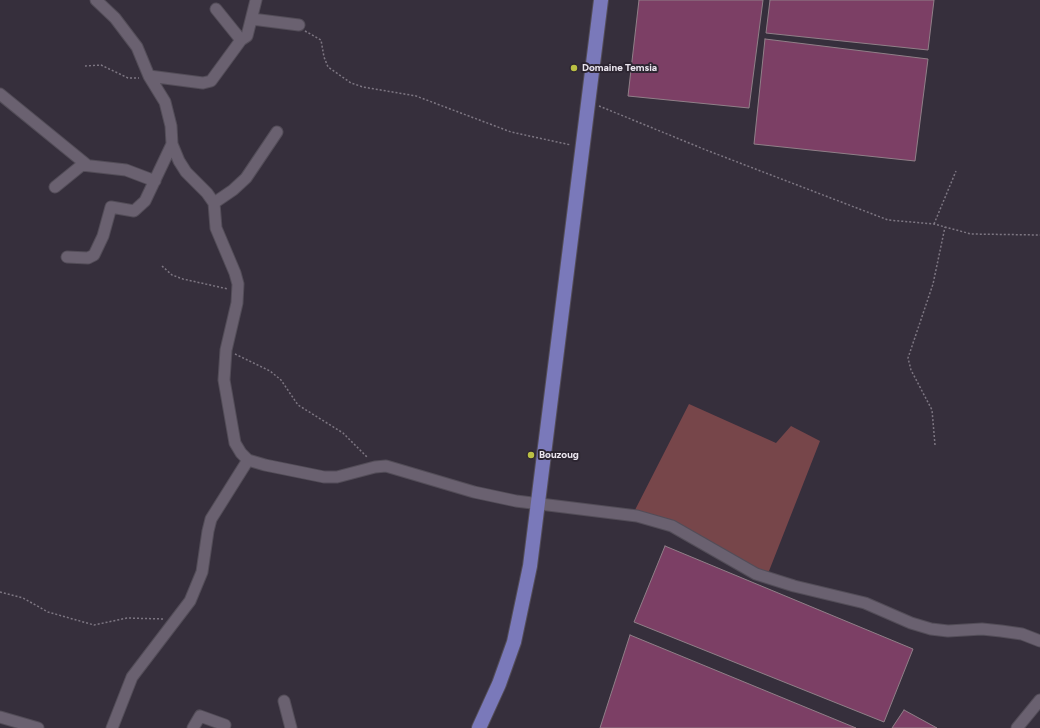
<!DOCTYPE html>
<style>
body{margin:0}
canvas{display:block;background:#362f3c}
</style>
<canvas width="1040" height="728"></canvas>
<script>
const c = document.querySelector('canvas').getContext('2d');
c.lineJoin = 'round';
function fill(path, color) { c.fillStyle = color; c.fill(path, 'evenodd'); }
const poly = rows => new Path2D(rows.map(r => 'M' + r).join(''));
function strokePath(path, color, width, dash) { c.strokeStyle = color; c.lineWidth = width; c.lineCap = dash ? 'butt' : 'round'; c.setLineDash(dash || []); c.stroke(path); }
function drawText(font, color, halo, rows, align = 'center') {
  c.font = font + ' Figtree,sans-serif'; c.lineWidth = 4; c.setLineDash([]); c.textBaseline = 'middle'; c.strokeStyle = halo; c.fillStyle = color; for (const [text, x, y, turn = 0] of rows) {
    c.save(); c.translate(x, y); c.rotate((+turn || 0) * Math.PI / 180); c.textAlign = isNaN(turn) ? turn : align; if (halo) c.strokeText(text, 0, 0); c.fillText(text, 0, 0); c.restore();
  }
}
fill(poly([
 [689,404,776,443,791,426,820,441,769,571,758,571,683,530,635,510]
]), '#77464a');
const building = poly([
 [639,0,763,0,749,108,628,96,639,0],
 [770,0,934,0,928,50,766,33,770,0],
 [765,39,928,59,915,161,754,144,765,39],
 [665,546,913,649,884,722,634,622,665,546],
 [630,635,856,728,600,728,630,635],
 [904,710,937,728,892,728,904,710]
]);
fill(building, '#7c3f65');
strokePath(building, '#907f88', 1);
const minor = poly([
 [96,0,115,18,137,47,149,76,165,102,171,126,172,144,179,161,186,172,207,193,214,203,216,228,235,273,238,284,237,303,226,350,224,380,235,443,241,453,248,460,265,465,324,477,337,477,375,467,386,466,474,492,516,501,637,516,672,526,756,574,794,586,865,603,911,623,931,629,948,631,982,629,1001,631,1022,634,1040,641],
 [252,19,299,25],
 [241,40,247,36,256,0],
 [149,76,203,83,211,81,241,40,216,9],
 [0,94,87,165],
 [55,187,82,165,126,170,155,181],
 [214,203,233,190,246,178,277,132],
 [67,257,88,258,94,255,103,236,111,207,134,211,145,201,172,144],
 [284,701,291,728],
 [0,717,38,728],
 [112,728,132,677,190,601,202,572,208,531,211,519,248,460],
 [193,728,200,716,225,725],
 [1017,728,1040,700]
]);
const major = poly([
 [479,728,499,684,514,642,530,566,601,0]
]);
strokePath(minor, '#534d58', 13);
strokePath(major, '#534d58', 16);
strokePath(poly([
 [305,31,321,40,324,57,328,67,351,83,363,87,416,96,511,132,571,145],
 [85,66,101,65,128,78,139,78],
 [599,106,706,150,888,220,934,224,971,234,1040,235],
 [934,224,956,171],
 [162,266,172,275,183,279,228,289],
 [235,354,270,371,281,380,298,405,343,433,368,458],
 [935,445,932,410,911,370,908,358,933,284,945,227],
 [0,592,23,598,48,612,94,625,127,618,164,619]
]), '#7d7682', 1.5, [2, 2]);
strokePath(minor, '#6a6170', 11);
strokePath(major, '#7a79ba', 14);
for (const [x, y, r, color] of [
 [574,68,4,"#bbc044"],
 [531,455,4,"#bbc044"]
]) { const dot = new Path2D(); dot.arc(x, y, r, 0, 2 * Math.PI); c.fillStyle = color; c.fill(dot); strokePath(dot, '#2c2531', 1.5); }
drawText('bold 10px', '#ebe6ef', '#2c2531', [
 ["Domaine Temsia",582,68],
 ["Bouzoug",539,455]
], 'left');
</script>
